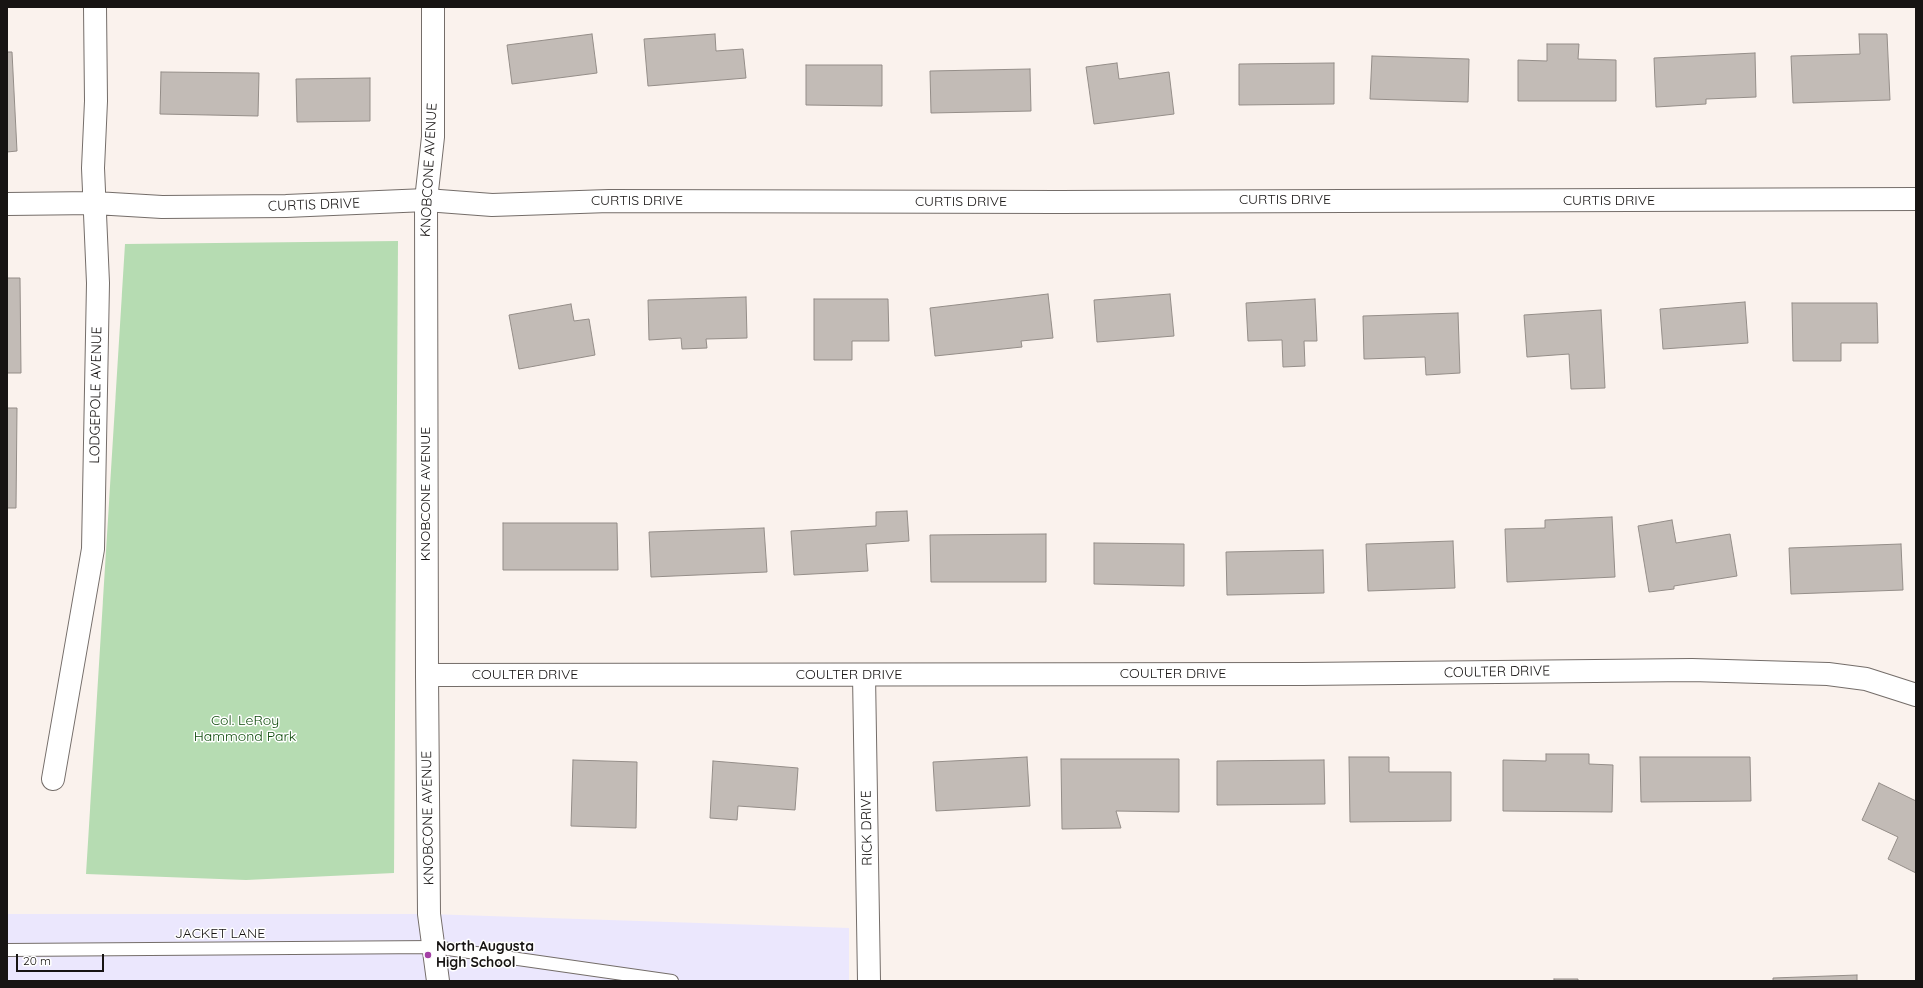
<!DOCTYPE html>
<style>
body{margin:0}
#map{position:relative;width:1923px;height:988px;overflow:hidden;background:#faf2ed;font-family:Quicksand,sans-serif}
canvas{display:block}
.frame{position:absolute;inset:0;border:8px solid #171413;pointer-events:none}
.scale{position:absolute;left:16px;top:954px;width:88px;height:18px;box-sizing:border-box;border:2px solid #171413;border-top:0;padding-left:5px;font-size:12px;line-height:14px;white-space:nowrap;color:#171413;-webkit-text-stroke:3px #fff;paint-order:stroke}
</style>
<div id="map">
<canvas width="1923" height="988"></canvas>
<div class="frame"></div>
<div class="scale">20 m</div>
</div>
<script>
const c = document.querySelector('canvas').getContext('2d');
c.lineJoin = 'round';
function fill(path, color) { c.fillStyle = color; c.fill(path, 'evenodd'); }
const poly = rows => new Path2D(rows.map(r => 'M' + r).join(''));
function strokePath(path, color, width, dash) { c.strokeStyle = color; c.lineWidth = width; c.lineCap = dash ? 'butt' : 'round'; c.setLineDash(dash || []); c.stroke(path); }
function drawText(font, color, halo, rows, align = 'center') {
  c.font = font + ' Quicksand,sans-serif'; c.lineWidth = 3; c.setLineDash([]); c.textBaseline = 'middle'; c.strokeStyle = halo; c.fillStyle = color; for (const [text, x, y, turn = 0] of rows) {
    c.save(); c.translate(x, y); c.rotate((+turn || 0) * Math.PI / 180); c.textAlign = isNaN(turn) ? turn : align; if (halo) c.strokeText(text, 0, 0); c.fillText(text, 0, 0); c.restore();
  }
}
fill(poly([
 [7,914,429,914,849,928,849,981,7,981]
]), '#ebe7fd');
fill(poly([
 [398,241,394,873,246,880,86,874,125,244]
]), '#b6dcb2');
const building = poly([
 [592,34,597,73,512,84,507,45,592,34],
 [715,34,716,51,743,49,746,78,648,86,644,39,715,34],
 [1859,34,1887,34,1890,100,1793,103,1791,56,1860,54,1859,34],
 [1547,44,1579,44,1578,59,1616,60,1616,101,1518,101,1518,60,1547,61,1547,44],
 [7,52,12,52,17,151,7,152,7,52],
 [1755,53,1756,97,1706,99,1706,104,1656,107,1654,58,1755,53],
 [1372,56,1469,59,1468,102,1370,99,1372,56],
 [1117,63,1119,79,1169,72,1174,114,1094,124,1086,67,1117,63],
 [1334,63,1334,104,1239,105,1239,64,1334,63],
 [806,65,882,65,882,106,806,105,806,65],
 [1030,69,1031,111,931,113,930,71,1030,69],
 [161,72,259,73,258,116,160,114,161,72],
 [370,78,370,121,297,122,296,79,370,78],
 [7,278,20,278,21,373,7,373,7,278],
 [1048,294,1053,338,1021,341,1022,347,935,356,930,308,1048,294],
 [1170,294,1174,336,1097,342,1094,300,1170,294],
 [746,297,747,338,706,339,707,348,682,349,681,338,649,340,648,300,746,297],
 [814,299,888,299,889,341,852,341,852,360,814,360,814,299],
 [1315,299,1317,341,1304,341,1305,366,1283,367,1282,340,1248,341,1246,303,1315,299],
 [1745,302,1748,343,1663,349,1660,309,1745,302],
 [1792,303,1877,303,1878,343,1841,343,1841,361,1793,361,1792,303],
 [571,304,574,321,589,319,595,355,519,369,509,315,571,304],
 [1601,310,1605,388,1571,389,1569,354,1527,357,1524,315,1601,310],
 [1458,313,1460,373,1426,375,1425,357,1364,359,1363,316,1458,313],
 [7,408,17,408,16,508,7,508,7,408],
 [907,511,909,541,866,544,868,571,794,575,791,531,876,526,876,512,907,511],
 [1612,517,1615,577,1507,582,1505,529,1545,528,1545,520,1612,517],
 [1672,520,1676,543,1730,534,1737,576,1674,586,1674,589,1649,592,1638,526,1672,520],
 [503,523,617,523,618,570,503,570,503,523],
 [764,528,767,572,651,577,649,532,764,528],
 [1046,534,1046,582,931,582,930,535,1046,534],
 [1453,541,1455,588,1368,591,1366,544,1453,541],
 [1094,543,1184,544,1184,586,1094,584,1094,543],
 [1901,544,1903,590,1791,594,1789,548,1901,544],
 [1323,550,1324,593,1227,595,1226,552,1323,550],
 [1546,754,1589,754,1589,764,1613,765,1612,812,1503,811,1503,760,1546,761,1546,754],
 [1027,757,1030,806,936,811,933,762,1027,757],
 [1349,757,1389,757,1389,772,1451,772,1451,821,1350,822,1349,757],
 [1640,757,1750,757,1751,801,1641,802,1640,757],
 [1061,759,1179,759,1179,812,1116,811,1121,828,1062,829,1061,759],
 [573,760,637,762,636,828,571,826,573,760],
 [1324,760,1325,804,1217,805,1217,761,1324,760],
 [713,761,798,768,795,810,738,806,737,820,710,818,713,761],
 [1879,783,1916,801,1916,873,1888,859,1898,837,1862,820,1879,783],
 [1857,975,1857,981,1773,981,1773,978,1857,975],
 [1554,979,1578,979,1578,981,1554,981,1554,979]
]);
fill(building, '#c2bbb6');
strokePath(building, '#948d88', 1);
const lane = poly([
 [7,950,434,947,672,981]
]);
const street = poly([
 [7,204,95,203,162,207,286,206,426,200,492,205,609,201,1059,202,1916,199],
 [427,675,1302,674,1692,670,1828,674,1866,679,1916,695],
 [864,675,869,981],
 [53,779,93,549,98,283,93,168,96,101,95,7]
]);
const secondary = poly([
 [433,7,433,137,426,200,427,675,429,914,438,981]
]);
strokePath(lane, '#746d69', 14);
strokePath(street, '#746d69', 24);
strokePath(secondary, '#746d69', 24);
strokePath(lane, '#fff', 12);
strokePath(street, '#fff', 22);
strokePath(secondary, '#fff', 22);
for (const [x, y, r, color] of [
 [428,955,4,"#a440a6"]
]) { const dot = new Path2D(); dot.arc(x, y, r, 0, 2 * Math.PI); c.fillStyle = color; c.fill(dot); strokePath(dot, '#fff', 1.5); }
drawText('14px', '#171413', '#fff', [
 ["KNOBCONE AVENUE",429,170,-87],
 ["CURTIS DRIVE",1285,200],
 ["CURTIS DRIVE",637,201],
 ["CURTIS DRIVE",1609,201],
 ["CURTIS DRIVE",961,202],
 ["CURTIS DRIVE",314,205,-2],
 ["LODGEPOLE AVENUE",96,395,-89],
 ["KNOBCONE AVENUE",426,494,-90],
 ["COULTER DRIVE",1497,672,-1],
 ["COULTER DRIVE",1173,674],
 ["COULTER DRIVE",525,675],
 ["COULTER DRIVE",849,675],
 ["KNOBCONE AVENUE",428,818,-91],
 ["RICK DRIVE",867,828,-91],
 ["JACKET LANE",220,934]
]);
drawText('14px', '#0d4a0a', '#fff', [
 ["Col. LeRoy",245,721],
 ["Hammond Park",245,737]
]);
drawText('bold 14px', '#171413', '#fff', [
 ["North Augusta",436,947],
 ["High School",436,963]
], 'left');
</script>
